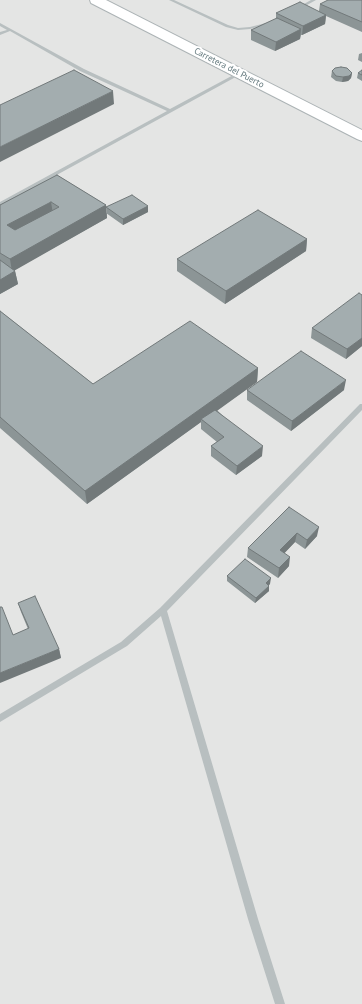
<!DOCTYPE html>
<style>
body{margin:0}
canvas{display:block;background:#f4f3f0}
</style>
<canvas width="362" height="1004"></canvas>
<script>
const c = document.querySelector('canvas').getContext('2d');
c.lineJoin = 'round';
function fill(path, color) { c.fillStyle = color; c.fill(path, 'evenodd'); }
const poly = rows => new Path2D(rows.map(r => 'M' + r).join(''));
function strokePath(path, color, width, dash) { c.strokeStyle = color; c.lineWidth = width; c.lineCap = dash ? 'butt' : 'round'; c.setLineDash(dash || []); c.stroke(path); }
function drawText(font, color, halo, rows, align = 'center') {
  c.font = font + ' "PT Sans",sans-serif'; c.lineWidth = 4; c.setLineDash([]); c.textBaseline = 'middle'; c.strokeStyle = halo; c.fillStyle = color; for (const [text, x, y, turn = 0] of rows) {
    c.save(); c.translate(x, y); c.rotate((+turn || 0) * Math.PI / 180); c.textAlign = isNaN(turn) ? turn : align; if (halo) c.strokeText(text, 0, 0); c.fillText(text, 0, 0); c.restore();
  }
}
fill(poly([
 [0,0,362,0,362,1004,0,1004]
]), '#e4e5e4');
const major = poly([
 [90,0,106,0,362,130,362,141,357,139,91,3,90,0]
]);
strokePath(major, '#acb3b5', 2);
fill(poly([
 [169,0,174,0,228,25,238,28,250,27,266,23,268,24,250,29,238,30,226,27,169,0],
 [311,0,316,0,298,10,295,9,311,0],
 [0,23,84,69,170,109,239,72,243,73,0,206,0,202,167,111,80,71,10,31,0,35,0,32,7,30,0,26,0,23],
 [360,404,362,404,362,410,167,611,258,919,285,1004,275,1004,248,919,161,616,127,646,0,722,0,714,121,642,160,608,360,404]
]), '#b8bfc0');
fill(major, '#fff');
fill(poly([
 [362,0,362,32,326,16,325,24,302,35,301,35,300,39,275,51,251,40,251,30,276,19,276,13,319,11,320,4],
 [362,53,362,62,358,60,359,54],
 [362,70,362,81,357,78,358,73],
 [332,71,352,73,351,78,348,81,342,82,336,81,331,77],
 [57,175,106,205,107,218,14,270,15,271,18,284,0,294,0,205],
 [148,206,148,212,123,225,106,213,106,207],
 [307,239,306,251,225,304,177,271,177,259],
 [362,295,362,346,346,359,311,338,312,328],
 [0,311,93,384,258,368,257,382,217,410,262,456,236,475,211,456,211,446,217,442,201,429,201,422,87,504,0,428],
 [247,390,344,390,291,431,247,400],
 [289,507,317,536,305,549,295,542,284,553,289,566,278,578,247,557,248,548],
 [227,576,270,584,269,585,269,591,255,603,227,581],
 [18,603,59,649,61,658,13,635,28,629,21,612]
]), '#8c9596');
fill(poly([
 [326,15,325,24,302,35,303,26],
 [301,29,300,39,275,51,276,42],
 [352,73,351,78,348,81,342,82,343,77],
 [113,91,114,104,0,162,0,147],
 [51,202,53,214,9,237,7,225],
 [106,205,107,218,12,272,10,259],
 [148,206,148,212,123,225,123,219],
 [307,239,306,251,225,304,226,291],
 [15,271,18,284,0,294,0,280],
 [362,338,362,346,346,359,347,349],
 [258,368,257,382,203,421,201,419,201,422,87,504,85,491],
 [346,380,344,390,291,431,292,421],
 [263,446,262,456,236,475,237,466],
 [319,527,317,536,305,549,307,540],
 [297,533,295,542,279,559,280,550],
 [290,557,289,566,278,578,279,568],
 [271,578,270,584,265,588,266,583],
 [269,586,269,591,255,603,256,598],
 [59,649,61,658,0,683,0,673]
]), '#72797a');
const building = poly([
 [328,0,362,0,362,22,320,4,328,0],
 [300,2,326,15,303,26,276,13,300,2],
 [277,18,301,29,276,42,251,30,277,18],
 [341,67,347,68,352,73,349,76,343,77,336,76,332,71,335,68,341,67],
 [74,70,113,91,0,147,0,105,74,70],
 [362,70,362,75,358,73,362,70],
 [57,175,106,205,10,259,0,253,0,205,57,175],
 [51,202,59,207,15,230,7,225,51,202],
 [132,195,148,206,123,219,106,207,132,195],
 [258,210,307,239,226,291,177,259,258,210],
 [0,260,15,271,0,280,0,260],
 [359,293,362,295,362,338,347,349,312,328,359,293],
 [0,311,93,384,190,321,258,368,85,491,0,417,0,311],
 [301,351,346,380,292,421,247,390,301,351],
 [215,410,263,446,237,466,211,446,224,437,201,419,215,410],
 [289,507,319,527,307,540,297,533,280,550,290,557,279,568,248,548,289,507],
 [245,559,271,578,266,583,269,586,256,598,227,576,245,559],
 [35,596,59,649,0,673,0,607,2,607,13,635,29,628,18,603,35,596]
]);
fill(building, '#a3adaf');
strokePath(building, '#72797a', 1);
drawText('9px', '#657a7f', '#fff', [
 ["Carretera del Puerto",229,68,27]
]);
</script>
